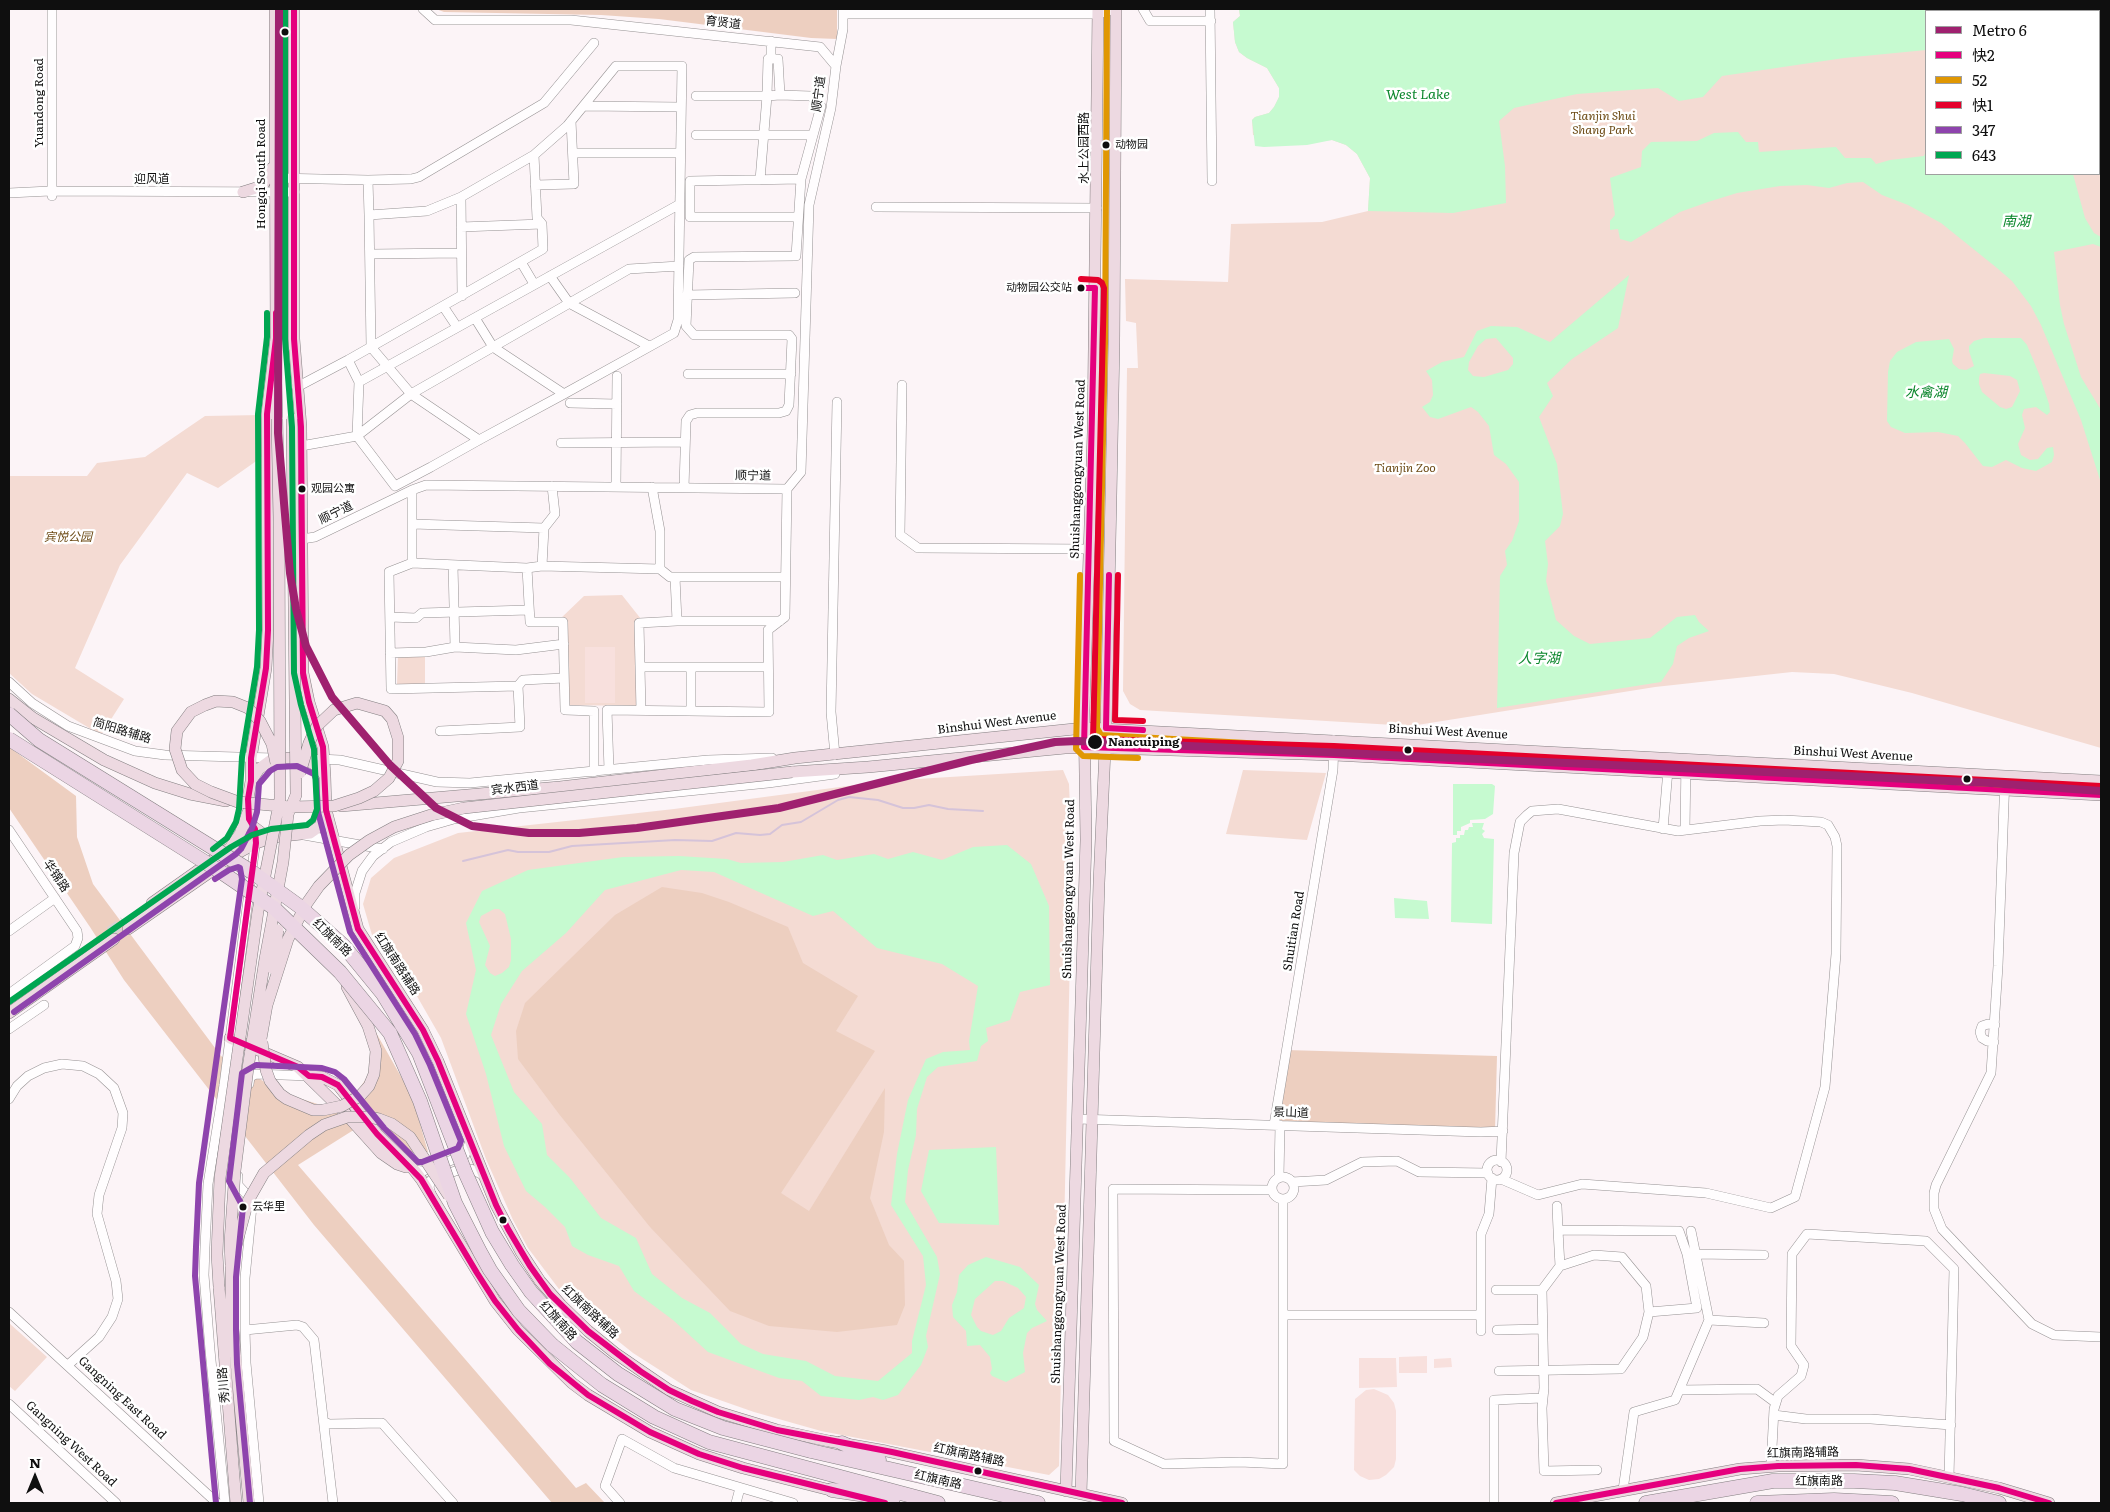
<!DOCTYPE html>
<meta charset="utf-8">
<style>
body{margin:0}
#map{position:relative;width:2110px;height:1512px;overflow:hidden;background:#fcf4f7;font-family:Literata,"Noto Sans SC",serif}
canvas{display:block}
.frame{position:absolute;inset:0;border:10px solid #0f0f0f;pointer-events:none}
.legend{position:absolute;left:1925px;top:10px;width:175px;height:165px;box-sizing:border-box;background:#fff;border:1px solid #9f9f9f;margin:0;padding:6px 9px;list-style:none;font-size:15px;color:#0f0f0f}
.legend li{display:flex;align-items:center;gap:10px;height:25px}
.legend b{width:25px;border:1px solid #9f9f9f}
.north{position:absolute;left:10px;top:1452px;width:50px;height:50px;-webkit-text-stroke:4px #fff;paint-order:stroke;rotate:0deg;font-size:14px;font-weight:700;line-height:20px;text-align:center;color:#0f0f0f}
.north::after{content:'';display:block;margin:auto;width:18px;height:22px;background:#0f0f0f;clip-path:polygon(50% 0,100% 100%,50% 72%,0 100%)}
</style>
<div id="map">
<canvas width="2110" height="1512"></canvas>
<div class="frame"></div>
<ul class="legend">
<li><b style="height:6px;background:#9f216f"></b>Metro 6</li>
<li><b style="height:6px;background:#e5007d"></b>快2</li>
<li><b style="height:6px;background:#e09702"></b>52</li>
<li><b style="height:6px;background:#e4002b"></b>快1</li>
<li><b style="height:6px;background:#8e44ad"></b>347</li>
<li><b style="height:6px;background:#00a651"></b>643</li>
</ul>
<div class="north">N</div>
</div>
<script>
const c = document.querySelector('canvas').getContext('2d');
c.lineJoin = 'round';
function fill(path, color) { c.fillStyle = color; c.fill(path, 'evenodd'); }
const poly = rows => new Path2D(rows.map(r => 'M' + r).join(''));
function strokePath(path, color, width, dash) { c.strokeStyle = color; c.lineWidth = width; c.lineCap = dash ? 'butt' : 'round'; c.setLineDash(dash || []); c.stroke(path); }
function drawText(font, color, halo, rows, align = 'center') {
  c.font = font + ' Literata,"Noto Sans SC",serif'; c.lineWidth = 5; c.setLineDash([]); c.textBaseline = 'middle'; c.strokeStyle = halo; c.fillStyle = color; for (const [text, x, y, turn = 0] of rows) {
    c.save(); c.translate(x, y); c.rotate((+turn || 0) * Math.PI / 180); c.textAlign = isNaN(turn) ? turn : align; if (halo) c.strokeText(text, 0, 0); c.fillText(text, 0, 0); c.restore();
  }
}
fill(poly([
 [1239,9,2101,9,2101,748,1912,693,1834,674,1792,672,1655,687,1411,726,1140,710,1130,704,1123,691,1127,368,1138,368,1136,323,1126,321,1125,279,1228,282,1231,224,1322,222,1368,211,1370,178,1357,154,1346,145,1332,140,1320,141,1253,135,1252,120,1255,117,1269,113,1274,107,1279,97,1279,88,1267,68,1247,58,1239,52,1235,42,1233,22,1240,16],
 [1926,11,2099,11,2099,174,1926,174],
 [261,415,262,457,218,488,187,473,120,565,75,668,124,699,101,735,32,694,9,673,9,476,87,476,97,463,145,457,205,416],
 [622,595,641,619,639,706,563,705,560,619,584,596],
 [398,656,425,657,425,685,397,684],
 [1063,770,1069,784,1072,860,1059,1466,1049,1475,821,1431,754,1412,691,1390,633,1353,568,1301,528,1248,513,1220,486,1159,441,1038,402,970,372,935,363,904,371,878,394,858,458,833,674,809,885,781],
 [1243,770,1326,773,1307,840,1226,834],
 [9,1323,47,1357,15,1391,9,1386]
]), '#f4dbd3');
fill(poly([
 [436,9,837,9,837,39,811,38,659,19,601,15,444,12],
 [9,747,76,796,77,837,93,884,221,1056,285,1094,321,1105,351,1100,371,1072,370,1022,412,1096,428,1152,404,1153,379,1114,298,1165,576,1488,586,1483,605,1503,552,1503,314,1225,124,980,90,927,9,808],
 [662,887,702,893,729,902,788,927,803,963,858,996,836,1031,875,1051,781,1193,809,1211,885,1088,884,1132,870,1198,889,1245,904,1261,905,1305,897,1325,837,1332,769,1326,730,1311,650,1227,559,1114,518,1059,516,1031,525,1003,615,915],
 [1286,1050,1497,1056,1495,1131,1276,1124]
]), '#edcfc0');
fill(poly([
 [585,647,615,647,615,703,585,703],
 [1427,1356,1427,1373,1399,1373,1399,1357],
 [1359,1358,1396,1358,1397,1387,1359,1388],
 [1451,1358,1452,1367,1434,1368,1434,1359],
 [1374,1389,1388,1395,1394,1403,1396,1411,1396,1459,1394,1467,1386,1475,1379,1479,1369,1480,1360,1476,1354,1470,1355,1399,1366,1390]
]), '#f8e0dd');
fill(poly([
 [1239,9,1966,9,1966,11,1926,11,1926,50,1844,58,1722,76,1703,97,1679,101,1658,88,1577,94,1514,108,1499,121,1505,166,1506,203,1453,213,1368,211,1370,178,1357,154,1346,145,1332,140,1307,145,1264,147,1255,146,1252,120,1255,117,1269,113,1274,107,1279,97,1279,88,1267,68,1247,58,1239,52,1235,42,1233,22,1240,16],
 [2003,9,2067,9,2073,11,2000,11],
 [1738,132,1746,142,1758,142,1759,152,1836,147,1845,158,1871,158,1876,164,1890,160,1924,156,1926,151,1926,174,2073,174,2085,218,2094,233,2101,237,2101,247,2093,244,2054,252,2060,305,2064,324,2081,377,2101,410,2101,483,2081,420,2041,325,2031,306,2012,281,1997,268,1941,223,1908,205,1882,195,1863,182,1847,183,1829,188,1807,185,1780,186,1737,193,1708,202,1680,212,1631,242,1620,239,1618,229,1610,230,1610,221,1615,215,1610,178,1641,167,1642,151,1651,142,1697,141,1714,133],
 [1629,275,1618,328,1572,359,1547,383,1553,396,1539,417,1557,464,1563,514,1560,526,1545,541,1548,564,1546,581,1556,620,1574,636,1590,644,1650,638,1677,617,1695,615,1699,622,1709,631,1689,638,1677,646,1673,664,1661,682,1497,708,1500,576,1507,565,1505,551,1512,541,1519,521,1519,482,1506,464,1494,455,1489,426,1478,412,1471,407,1438,419,1430,417,1422,407,1430,402,1433,395,1432,380,1426,371,1442,362,1464,357,1477,331,1491,326,1517,327,1550,342],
 [1496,338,1513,358,1513,364,1508,370,1484,377,1473,376,1468,370,1469,362,1478,346,1486,339],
 [1984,338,2021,338,2027,345,2039,374,2049,404,2050,412,2047,415,2036,407,2024,409,2022,415,2025,428,2018,444,2021,455,2030,460,2038,459,2047,448,2053,447,2054,455,2052,462,2036,471,2022,468,2006,460,1992,467,1983,466,1965,443,1958,436,1938,432,1905,433,1891,427,1887,421,1888,372,1890,361,1897,352,1916,342,1949,339,1954,349,1952,361,1953,364,1959,369,1966,370,1974,366,1969,351,1969,346,1974,341],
 [1984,373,2010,376,2017,380,2020,391,2012,407,2006,409,2000,407,1982,392,1979,384,1979,378,1980,374],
 [1453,784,1492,784,1495,786,1493,814,1485,819,1470,820,1470,823,1461,827,1461,831,1457,831,1457,835,1453,835,1453,839],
 [1472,823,1484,823,1482,829,1485,831,1482,834,1484,838,1494,839,1492,924,1451,922,1452,843,1456,842,1456,838,1460,838,1460,835,1464,835,1465,830,1468,830,1469,827,1473,827],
 [1007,845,1031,864,1049,906,1050,985,1020,992,1010,1020,986,1028,988,1041,981,1046,977,1061,938,1067,927,1077,917,1109,916,1135,908,1170,905,1202,937,1257,940,1274,926,1336,928,1347,921,1365,898,1395,883,1400,873,1397,859,1400,821,1396,802,1381,779,1378,708,1352,673,1320,634,1291,619,1266,588,1255,572,1246,565,1227,545,1207,526,1191,504,1146,486,1074,466,1014,476,970,466,923,482,891,528,870,623,857,679,856,727,859,741,863,783,862,823,855,837,860,874,854,888,859,913,852,942,860,973,847],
 [681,870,714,872,813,916,833,911,877,948,942,964,978,986,969,1041,970,1050,943,1052,926,1059,908,1100,897,1154,891,1205,923,1256,926,1285,912,1341,912,1353,878,1381,835,1376,806,1361,763,1354,741,1344,710,1313,682,1298,652,1274,636,1238,601,1218,570,1178,547,1155,542,1124,514,1092,491,1035,501,1004,522,971,566,933,605,890],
 [494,909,499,909,505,914,511,939,511,960,509,967,502,973,495,976,490,973,485,965,490,946,479,922,481,916],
 [1394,898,1427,901,1429,919,1395,918],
 [996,1147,999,1225,939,1223,921,1191,929,1150],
 [986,1257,1020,1267,1039,1285,1035,1304,1037,1310,1047,1321,1032,1328,1027,1333,1023,1353,1025,1372,1006,1382,992,1376,990,1373,992,1369,990,1357,980,1345,967,1346,966,1331,953,1317,952,1305,957,1292,959,1275,968,1265],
 [995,1281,1003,1281,1018,1288,1026,1297,1024,1308,1009,1318,1001,1331,993,1335,981,1331,977,1327,971,1315,975,1299]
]), '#c6fad0');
strokePath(poly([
 [110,932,124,922]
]), '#d8d2d4', 11, [11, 5.5]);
const minor = poly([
 [52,9,52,196],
 [423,9,435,20,571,20,820,47,836,66],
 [1143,9,1150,21,1211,21],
 [1210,9,1212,181],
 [843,14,1098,14,1115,9],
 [696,96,767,96,768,59,771,59],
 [584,106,681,107],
 [696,135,813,135],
 [573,153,680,153],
 [275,178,368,180,411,179,419,177,544,103,594,43],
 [368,180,369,215],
 [760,180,767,96,780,95],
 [535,185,574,184,571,121],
 [9,193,50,191,295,192],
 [461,197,462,296],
 [876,207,1097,208],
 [798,217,690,217,690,181,801,179],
 [461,227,542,224],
 [371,254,461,253],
 [521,262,534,284],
 [550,276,569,303,649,346],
 [687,295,795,293],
 [443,306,457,327],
 [475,318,493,347,564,394],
 [348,360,359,382,357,436,395,486,431,467,479,440,564,394,674,333,678,320,682,66,616,66,567,126,534,155,461,197,427,211,369,215,371,347,411,394,479,440],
 [688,374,791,374],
 [359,382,680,204],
 [902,385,900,535,918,548,1089,549],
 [297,387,348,360,543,249,542,224,537,218,534,155],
 [570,403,617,404],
 [561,443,685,442],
 [301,446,357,436,411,394,629,269,679,266],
 [552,486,555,514,544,528,542,566,527,568,530,622,563,622,565,710,594,711,594,772],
 [616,487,617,376],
 [684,488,686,421,690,415,697,413,779,413,786,411,789,405,792,339,789,335,694,335,686,326,689,260,694,257,796,256,801,179,821,106,811,96,780,95,778,59,771,59,771,41],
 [412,490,412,563,389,572,391,689,518,686,523,680,564,678],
 [412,524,544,528],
 [302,539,315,537,412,490,426,485,787,489,801,472,809,205,831,108,836,66,843,29,843,9],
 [412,563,527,568],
 [542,566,660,569,660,531,652,487],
 [660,569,670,577,785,577],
 [675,577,677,621,780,621],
 [390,617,416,618,422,613,529,610],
 [677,621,639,623,640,667,768,667],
 [455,647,516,650,564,644],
 [390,653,426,652,455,647,453,565],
 [640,667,641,710],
 [9,682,32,703,68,726,135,751,165,755,274,758],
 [691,711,691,667],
 [440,731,520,727,518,686],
 [835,755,831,712,837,402],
 [319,759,340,760,437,782,470,783,708,760,772,758],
 [609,770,607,710,769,712,768,630,785,617,787,489],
 [2005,776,1998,966,1991,1073,1936,1185,1934,1193,1934,1209,1942,1229,2032,1324,2054,1335,2101,1337],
 [1663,829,1669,758],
 [9,830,77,931,78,938,75,946,9,994],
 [1685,830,1686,759],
 [304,835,383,849],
 [355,907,355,893,362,871,373,856,391,842,426,827,454,819,519,808,768,783,835,774],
 [9,931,55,898],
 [9,1029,44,1005],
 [1994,1042,1987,1041,1982,1038,1980,1032,1982,1026,1988,1024,1995,1025],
 [249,1084,250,1077,256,1074,309,1076],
 [9,1099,17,1086,28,1076,44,1068,62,1064,83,1066,99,1074,114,1088,123,1113,122,1128,99,1195,97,1214,116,1281,118,1299,112,1317,99,1337,68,1365],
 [1078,1119,1481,1132,1503,1131],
 [1274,1125,1333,770,1334,740],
 '1487 1170a10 10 0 1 1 20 0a10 10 0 1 1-20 0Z',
 [414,1170,423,1171,465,1155,470,1141],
 [238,1176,238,1185,248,1196,252,1206,245,1278,245,1330,246,1363,259,1503],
 '1272 1188a11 11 0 1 1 22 0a11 11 0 1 1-22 0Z',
 [1279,1177,1280,1125],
 [1501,1179,1538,1195,1582,1184,1706,1193,1771,1208,1795,1197,1825,1087,1836,954,1837,846,1835,837,1828,825,1821,822,1784,820,1760,821,1678,831,1558,809,1532,811,1527,815,1520,822,1514,853,1501,1162],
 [1292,1182,1326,1180,1362,1162,1397,1161,1419,1172,1488,1173],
 [1272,1190,1113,1189,1114,1441,1164,1464,1240,1462,1283,1464,1283,1199],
 [431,1194,429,1187,431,1180,458,1170,471,1169,483,1175],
 [1557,1206,1558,1230],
 [1696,1254,1764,1255],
 [1496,1290,1542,1290],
 [9,1312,217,1503],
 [1283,1315,1481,1315],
 [1709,1320,1764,1323],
 [245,1330,297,1325,303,1327,314,1340,333,1503],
 [1497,1330,1543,1329],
 [1481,1331,1481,1234,1489,1214,1492,1178],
 [1499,1371,1621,1369,1643,1337,1649,1312,1646,1286,1622,1257,1594,1255,1560,1266],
 [1680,1390,1757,1389,1776,1403],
 [9,1404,116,1503],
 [1774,1415,1806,1419,1871,1419,1951,1425],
 [324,1422,329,1424,382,1423,453,1503],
 [1771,1467,1774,1409,1778,1396,1801,1376,1804,1365,1791,1346,1792,1254,1807,1234,1926,1241,1954,1269,1949,1478],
 [1597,1470,1544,1471,1542,1408,1544,1388,1542,1290,1560,1266,1558,1230,1679,1231,1687,1254,1697,1308,1649,1312],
 [1623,1490,1634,1412,1675,1400,1709,1320,1691,1231],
 [225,1503,210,1350,204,1275,205,1247,208,1184,224,1085,256,838],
 [620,1503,605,1486,622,1439,674,1468,793,1503],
 [736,1503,740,1488],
 [1494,1503,1494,1400,1542,1398]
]);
const major = poly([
 [275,9,276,345],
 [243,192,259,187,264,183,272,168],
 [294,339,301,427,303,673,309,702,323,747,325,776],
 [294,347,294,9],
 [276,383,277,419],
 [9,699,33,718,104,760,155,783,190,794,226,801],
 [274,758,304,758,320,768,325,776,326,810,320,826,310,833,274,837,263,834,251,825,248,799,251,781,259,769,274,758],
 [792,772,868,767,1065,748,1105,748,1334,755,2101,795],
 [251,781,251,758,266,668,268,630,267,414,276,338],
 [341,806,560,787,752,765,795,758,1084,728,2101,781],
 [326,810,358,929,423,1030,438,1061,496,1205,521,1252,540,1281,561,1305,588,1331,615,1353,669,1390,718,1412,777,1430,829,1441,886,1451,1122,1503],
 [152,903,230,848,240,834,248,812],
 [128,929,236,854,256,843,274,837],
 [347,987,368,1026,376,1051,374,1074,369,1086,360,1096],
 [9,1013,114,939],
 [230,1038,298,1067,345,1113,381,1153,397,1164,406,1167],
 [309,1076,322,1077,338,1085,377,1134,414,1170,421,1179,495,1301,518,1330,572,1383,588,1395,650,1432,699,1454,743,1468,838,1492],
 [231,1265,231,1307,249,1503],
 [219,1287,236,1503],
 [1066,1491,1086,840,1084,710,1093,432,1098,9],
 [1081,1494,1099,883,1106,728,1111,496,1114,343,1116,9],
 [1556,1503,1740,1469,1778,1466,1856,1465,1909,1469,1999,1488,2049,1503]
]);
const highway = poly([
 [552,1345,602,1385,654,1417,709,1442,938,1503],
 [842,1443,879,1460],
 [811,1451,1038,1503],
 [832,1490,893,1499],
 [1646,1503,1773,1481,1854,1481,1895,1483,1962,1494,1999,1503],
 [1757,1503,1834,1500,1892,1503]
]);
strokePath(minor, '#969293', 10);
strokePath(major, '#837f81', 12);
strokePath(highway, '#837f81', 15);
strokePath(minor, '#fffdfe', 9);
strokePath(major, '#edd9e1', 11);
strokePath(highway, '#ebd5e4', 14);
strokePath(poly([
 [463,861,508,850,518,852,549,852,572,846,675,840,712,841,736,833,760,835,770,834,782,825,801,822,838,800,849,797,878,800,903,808,914,808,929,805,948,809,983,811]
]), '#d5c3d9', 2);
const majorBridge = poly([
 [276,763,272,744,260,721,248,708,233,702,216,701,205,705,191,712,177,731,175,749,182,770,195,784,211,792,238,802,290,807,334,806,359,798,374,791,389,778,398,761,398,738,392,719,385,711,357,703,334,710,317,726,309,743,300,773],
 [272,968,278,930],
 [267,1005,288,939,307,903,319,886,349,855,370,840,394,827,431,815,464,808,792,772],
 [262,1042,266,1070,270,1081,280,1094,287,1099,313,1110,323,1110,342,1106,360,1096],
 [259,1050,268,999],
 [236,1246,248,1201,264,1173,309,1135,324,1125,347,1117,369,1117,379,1119,392,1124,410,1137,449,1196],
 [231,1265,230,1242,235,1171,248,1068,265,959,283,862,288,814,296,795,292,419],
 [219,1287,217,1254,220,1178,258,911,280,799,279,517,277,419]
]);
const highwayBridge = poly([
 [9,714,39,740,252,872,299,906,343,945,383,994,419,1053,465,1172,492,1232,512,1265,531,1292,577,1342,618,1374,675,1409,723,1428,811,1451],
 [9,739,224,874,274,908,340,972,390,1033,420,1101,455,1203,480,1252,490,1270,519,1311,552,1345]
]);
strokePath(majorBridge, '#837f81', 12, []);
strokePath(highwayBridge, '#837f81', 15, []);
strokePath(majorBridge, '#edd9e1', 11);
strokePath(highwayBridge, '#ebd5e4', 14);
strokePath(poly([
 [294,9,294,339,301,427,303,673,309,702,323,747,326,810,358,929,423,1030,438,1061,496,1205,508,1229,530,1266,550,1294,588,1331,640,1371,669,1390,692,1401,718,1412,777,1430,892,1452,1122,1503],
 [1081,288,1095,288,1084,747,1334,755,2101,795],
 [276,313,276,338,267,414,268,630,266,668,251,758,251,781,248,799,249,819,255,829,256,843,230,1038,298,1067,309,1076,322,1077,338,1085,377,1134,421,1179,477,1273,495,1301,518,1330,550,1364,588,1395,650,1432,699,1454,743,1468,885,1503],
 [1109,575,1106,728,1143,730],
 [1556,1503,1740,1469,1778,1466,1856,1465,1909,1469,1999,1488,2049,1503]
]), '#e5007d', 6);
strokePath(poly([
 [1107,9,1105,343,1097,728,1101,735,2101,790],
 [1080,575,1076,749,1083,756,1138,758]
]), '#e09702', 6);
strokePath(poly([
 [1081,279,1098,280,1102,283,1104,288,1093,739,1334,746,2101,786],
 [1118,575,1115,720,1143,721]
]), '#e4002b', 6);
strokePath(poly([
 [215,879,229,870,238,867,240,868,242,879,199,1183,196,1247,195,1276,216,1503],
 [14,1012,236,854,241,849,252,828,257,812,259,784,270,771,277,767,297,766,314,774,316,779,318,812,350,932,415,1034,430,1065,461,1141,458,1148,422,1162,418,1162,384,1128,344,1079,335,1072,322,1068,256,1065,242,1073,229,1181,243,1207,236,1277,236,1330,237,1364,250,1503]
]), '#8e44ad', 6);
strokePath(poly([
 [213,849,227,838,236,822,239,809,242,757,257,667,259,630,258,414,267,337,267,313],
 [9,1002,231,847,252,835,271,829,307,825,313,820,317,809,314,749,301,705,294,673,292,427,285,339,285,9]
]), '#00a651', 6);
strokePath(poly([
 [279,9,278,433,290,573,296,609,306,646,332,697,390,765,436,808,472,826,529,833,579,833,637,828,779,808,971,760,1055,742,1077,741,1745,771,1990,783,2101,791]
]), '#9f216f', 8);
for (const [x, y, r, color] of [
 [285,32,4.5,"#0f0f0f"],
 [1106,145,4.5,"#0f0f0f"],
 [1081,288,4.5,"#0f0f0f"],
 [302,489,4.5,"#0f0f0f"],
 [1095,742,8,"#0f0f0f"],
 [1408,750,4.5,"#0f0f0f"],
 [1967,779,4.5,"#0f0f0f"],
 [243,1207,4.5,"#0f0f0f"],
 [503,1220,4.5,"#0f0f0f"],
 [978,1471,4.5,"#0f0f0f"]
]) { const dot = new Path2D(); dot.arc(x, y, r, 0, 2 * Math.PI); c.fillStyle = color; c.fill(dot); strokePath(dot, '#fff', 2); }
drawText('11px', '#0f0f0f', '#fff', [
 ["动物园",1115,145],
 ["动物园公交站",1072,288,"right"],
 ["观园公寓",311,489],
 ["云华里",252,1207]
], 'left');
drawText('12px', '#0f0f0f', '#fff', [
 ["育贤道",723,23,7],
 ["顺宁道",819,94,-82],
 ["Yuandong Road",39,103,-90],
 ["水上公园西路",1084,148,-90],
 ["Hongqi South Road",261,174,-90],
 ["迎风道",152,179],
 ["Shuishanggongyuan West Road",1078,469,-88],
 ["顺宁道",753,476,1],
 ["顺宁道",336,513,-26],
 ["Binshui West Avenue",997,723,-7],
 ["简阳路辅路",122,731,17],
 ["Binshui West Avenue",1448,732,3],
 ["Binshui West Avenue",1853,754,3],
 ["宾水西道",515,788,-7],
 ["华锦路",56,876,56],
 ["Shuishanggongyuan West Road",1069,889,-89],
 ["Shuitian Road",1294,931,-81],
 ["红旗南路",332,938,44],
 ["红旗南路辅路",397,964,57],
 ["景山道",1291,1113,2],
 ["Shuishanggongyuan West Road",1059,1294,-88],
 ["红旗南路辅路",590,1312,43],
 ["红旗南路",558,1321,47],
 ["秀川路",224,1385,-95],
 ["Gangning East Road",122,1398,43],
 ["Gangning West Road",71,1444,43],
 ["红旗南路辅路",1803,1453,-1],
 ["红旗南路辅路",969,1455,12],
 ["红旗南路",938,1480,13],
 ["红旗南路",1819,1481]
]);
drawText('italic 12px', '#6e4d18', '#fff', [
 ["Tianjin Shui",1603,116],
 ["Shang Park",1603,130],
 ["Tianjin Zoo",1405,468],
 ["宾悦公园",68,537]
]);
drawText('bold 12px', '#0f0f0f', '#fff', [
 ["Nancuiping",1108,742]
], 'left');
drawText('italic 14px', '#0c872d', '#fff', [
 ["West Lake",1418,95],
 ["南湖",2016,222],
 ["水禽湖",1926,393],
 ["人字湖",1539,659]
]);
</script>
